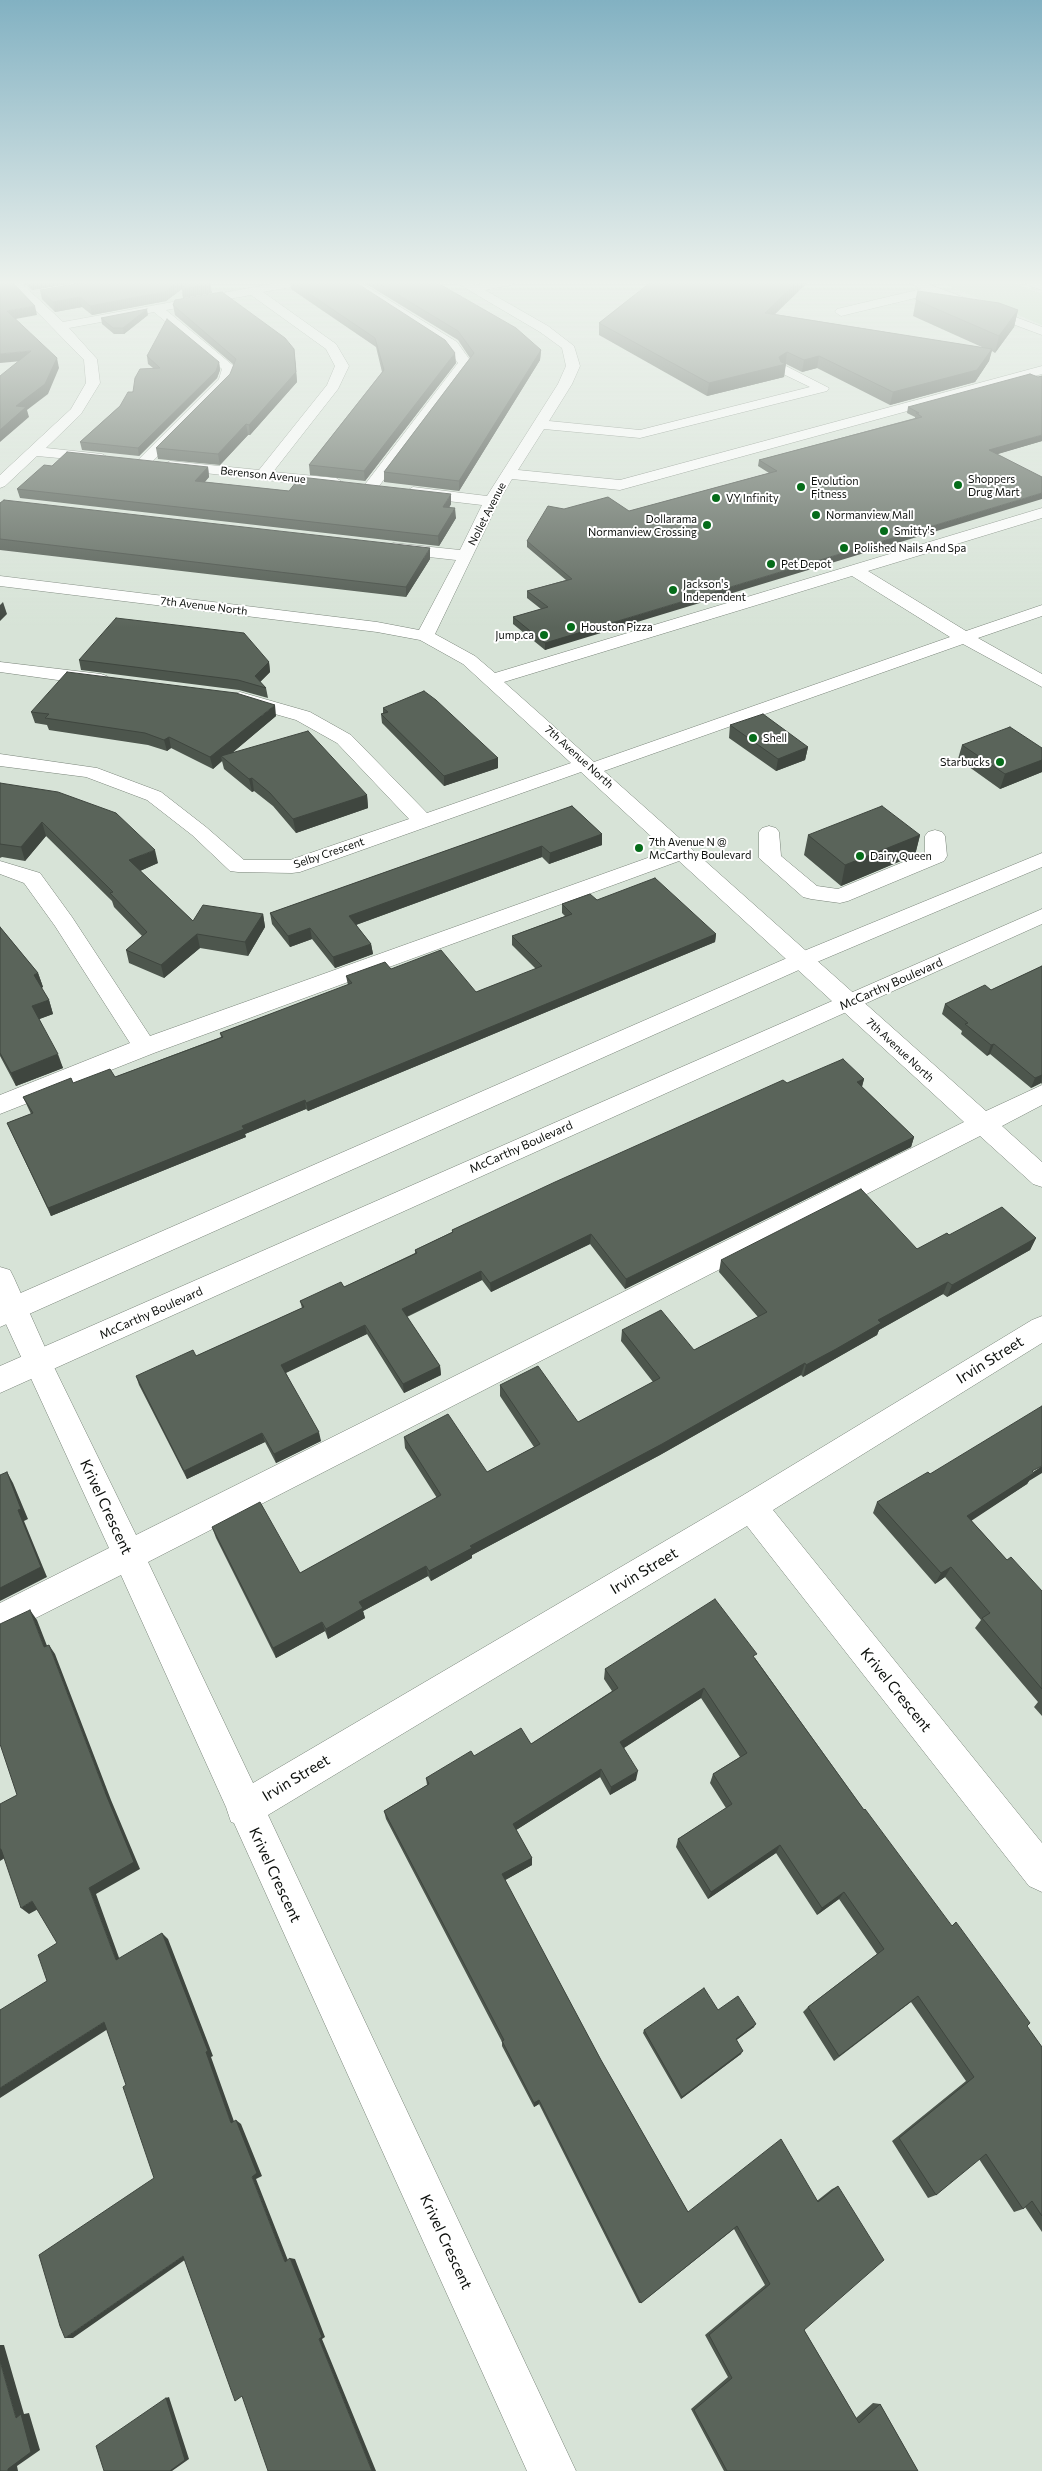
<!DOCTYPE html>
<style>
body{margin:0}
canvas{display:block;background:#d7e3d7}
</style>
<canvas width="1042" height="2471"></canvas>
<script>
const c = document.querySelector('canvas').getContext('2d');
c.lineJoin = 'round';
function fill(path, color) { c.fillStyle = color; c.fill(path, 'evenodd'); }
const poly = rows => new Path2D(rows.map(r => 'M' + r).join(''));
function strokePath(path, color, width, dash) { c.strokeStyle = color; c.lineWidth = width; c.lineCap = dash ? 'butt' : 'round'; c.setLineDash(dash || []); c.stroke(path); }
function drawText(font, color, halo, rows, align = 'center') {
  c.font = font + ' Commissioner,sans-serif'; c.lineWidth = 4; c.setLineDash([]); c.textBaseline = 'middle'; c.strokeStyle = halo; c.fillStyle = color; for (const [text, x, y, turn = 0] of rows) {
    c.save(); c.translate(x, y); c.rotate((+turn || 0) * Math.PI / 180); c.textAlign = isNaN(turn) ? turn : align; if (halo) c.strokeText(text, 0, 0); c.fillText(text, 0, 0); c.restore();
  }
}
fill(poly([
 [939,282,1012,282,1042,294,1042,325]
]), '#b7d8b6');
const minor = poly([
 [8,282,20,282,63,322,282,282,306,282,304,285,263,292,336,344,349,366,338,389,273,472,336,478,344,483,336,488,170,469,163,465,170,461,259,470,327,385,335,366,326,349,251,295,166,310,236,368,230,383,149,465,144,466,137,462,139,459,219,379,222,369,154,312,69,328,97,359,100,383,81,414,46,448,102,454,109,458,102,462,37,456,5,486,0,488,0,475,71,409,86,383,84,360,8,282],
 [346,282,360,282,457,342,472,363,376,490,371,492,363,487,458,363,447,348,346,282],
 [455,282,469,282,475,285,492,282,514,282,512,285,485,290,548,326,574,346,580,366,572,384,549,421,640,430,810,387,781,373,779,370,781,367,786,366,829,388,827,391,640,438,544,429,518,470,620,480,1042,366,1042,374,620,490,512,479,499,501,435,634,475,656,495,673,1042,508,1042,518,868,571,966,631,1042,605,1042,616,978,638,1042,674,1042,687,963,644,604,771,986,1111,1042,1085,1042,1105,1002,1126,1042,1162,1042,1187,1033,1184,980,1136,148,1562,253,1783,740,1497,1032,1320,1042,1316,1042,1343,773,1510,1042,1843,1042,1892,1029,1886,747,1526,268,1815,576,2471,527,2471,234,1823,231,1822,226,1807,121,1575,0,1636,0,1603,109,1548,0,1311,0,1267,10,1270,14,1278,52,1363,136,1535,964,1122,679,861,154,1053,0,1114,0,1095,130,1043,55,926,24,883,0,874,0,861,40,873,72,917,150,1036,667,851,581,772,300,872,292,873,238,872,230,871,192,835,147,800,86,777,0,766,0,754,97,768,161,792,206,827,244,860,290,860,409,819,337,743,296,720,233,702,231,698,233,694,240,692,310,712,351,735,427,813,571,763,463,664,420,640,377,632,0,586,0,576,377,622,419,630,456,560,393,553,385,548,393,543,460,550,482,505,413,497,405,492,413,487,487,496,558,384,566,366,562,348,540,332,455,282],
 [852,576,950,637,594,762,504,682,852,576],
 [908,282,923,282,1042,327,1042,335,932,294,841,316,835,312,837,309,921,289,908,282],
 [0,662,101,674,107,676,110,680,107,684,101,686,0,672,0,662],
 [769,826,776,828,779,832,781,856,817,886,838,889,925,853,925,836,928,832,935,830,942,832,945,836,947,856,944,861,848,901,840,903,811,899,803,897,759,858,759,832,762,828,769,826]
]);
const major = poly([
 [1025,282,1042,282,1042,290,1027,285,1025,282],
 [1042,853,1042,867,810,965,0,1327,0,1302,794,955,1042,853],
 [1042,909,1042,924,0,1393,0,1366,1042,909]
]);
strokePath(minor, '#798479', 1);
strokePath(major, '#798479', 1);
fill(minor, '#fff');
fill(major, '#fff');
fill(poly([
 [22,282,78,282,32,290],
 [207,282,212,293,183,298,182,289,166,301,92,315,82,307,55,312,42,299,40,290],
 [290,282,355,282,456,363,365,481,310,475,309,465,382,372,376,347,291,289],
 [363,282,436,282,541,350,540,360,459,491,384,482,384,472,470,358,458,340],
 [651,282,808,282,774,314,984,348,913,316,916,300,1018,310,1014,327,995,353,992,351,989,361,975,382,890,405,817,368,802,372,786,364,784,377,707,396,599,335,599,323],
 [173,305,295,359,297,382,250,435,248,435,220,465,158,459,156,448,230,374,234,365,175,315],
 [148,315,124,334,114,334,102,324,101,318],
 [147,356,219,362,220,370,217,378,139,456,82,450,80,442,120,406,153,368,148,364],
 [908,407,1042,441,997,454,545,650,513,624,513,617,541,609,527,598,527,591,566,580,527,547,527,541,564,509,629,511,769,473,758,466,759,460,915,418,915,417,907,413],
 [52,466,208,467,209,477,205,482,289,491,451,504,449,508,456,518,439,546,20,498,17,489],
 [0,503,430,559,406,597,0,550],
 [79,660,269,662,270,672,260,682,266,688,268,698,239,690,81,670],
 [383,708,498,758,498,768,444,786,382,723,381,714,383,713],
 [31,712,276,716,233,752,367,795,368,808,296,833,273,806,254,791,252,792,224,769,222,761,213,769,171,748,167,751,148,745,49,730,47,725,35,723],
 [730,725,808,747,805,760,776,771,729,738],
 [962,745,1042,748,1042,772,1000,789,958,759],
 [0,783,158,863,140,871,193,921,263,914,265,927,248,956,200,948,164,978,129,963,126,950,142,936,114,907,112,901,46,836,25,861,2,857,0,858],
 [572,806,602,834,602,845,549,864,542,857,356,925,371,944,373,954,335,968,312,939,290,947,272,924,270,913],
 [808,835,920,835,915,855,841,886,804,855],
 [597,900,716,934,715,942,308,1111,306,1109,245,1134,246,1137,51,1216,7,1123,31,1114,23,1097,73,1083,115,1077,221,1037,220,1033,348,985,346,976,391,969,476,992,536,969,512,945,512,936,565,916,562,913,562,904],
 [0,927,38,973,43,987,41,988,49,1000,53,1014,39,1019,63,1068,16,1086,0,1056],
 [1042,966,1042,1084,1041,1083,1031,1088,990,1054,987,1056,961,1034,962,1031,942,1014,945,1004,991,990],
 [864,1079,862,1087,914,1137,911,1147,625,1289,590,1244,491,1292,482,1280,407,1317,440,1366,441,1375,404,1393,367,1334,286,1373,321,1441,276,1463,265,1442,187,1479,139,1385,136,1376,196,1356,302,1308,300,1301,344,1287,415,1253,415,1250,452,1232,452,1230,787,1083],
 [949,1235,1036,1238,1030,1250,947,1297,943,1294,879,1330,877,1335,833,1360,803,1377,801,1375,660,1455,472,1555,472,1558,431,1581,428,1576,363,1611,365,1618,328,1639,325,1631,276,1658,216,1538,212,1527,300,1573,437,1498,405,1448,404,1437,487,1472,534,1447,500,1396,500,1385,578,1422,653,1382,621,1341,622,1330,694,1350,758,1317,719,1272,721,1260,917,1249],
 [930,1474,1029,1481,1027,1484,971,1520,1007,1560,1042,1591,1042,1716,1034,1707,1038,1702,975,1628,981,1620,945,1577,935,1584,873,1513,877,1502],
 [755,1658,864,1810,1042,2047,1042,2232,1025,2207,1023,2209,1014,2212,979,2159,936,2195,928,2198,892,2141,966,2081,911,2002,834,2061,803,2012,808,2007,877,1954,839,1899,817,1915,776,1853,708,1899,676,1847,678,1839,726,1808,710,1783,713,1774,740,1757,701,1698,624,1748,636,1780,610,1795,600,1777,516,1830,532,1858,532,1865,505,1880,601,2060,688,2212,818,2200,832,2189,838,2186,804,2330,856,2418,873,2403,880,2404,918,2471,724,2471,691,2409,728,2377,705,2335,765,2285,734,2229,641,2303,639,2303,539,2104,534,2107,502,2046,502,2042,386,1819,384,1811,427,1785,426,1778,474,1756,531,1744,612,1691,604,1679,605,1669],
 [718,2010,754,2027,736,2040,741,2054,681,2099,643,2033,644,2030]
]), '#4d564d');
fill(poly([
 [30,282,78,282,32,290],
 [178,282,191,282,166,301,92,315,90,306],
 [797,282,808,282,764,325,765,313],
 [210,284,212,293,183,298,182,289],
 [80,297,82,307,55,312,53,302],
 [35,306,37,315,10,320,7,311],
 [147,309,148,315,124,334,123,328],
 [1018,310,1014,327,995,353,999,336],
 [294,349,297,382,250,435,249,425],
 [992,349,989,361,975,382,890,405,893,392],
 [541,350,540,360,459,491,459,481],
 [31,351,33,360,0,363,0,354],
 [787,352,784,377,707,396,709,383,779,357],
 [455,353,456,363,365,481,364,471],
 [819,356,817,368,802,372,804,360],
 [57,358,59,368,48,394,27,410,29,417,0,442,0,430,16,406],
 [219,362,220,370,217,378,139,456,138,448],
 [246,424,248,435,220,465,218,454],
 [1042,435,1042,441,988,457,989,450],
 [208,467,209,477,197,490,195,481],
 [1042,493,1042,499,545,650,545,643],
 [451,494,451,504,443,517,443,507],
 [455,508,456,518,439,546,438,536],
 [430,548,430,559,406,597,406,587],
 [3,602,7,614,0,621,0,605],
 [269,662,270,672,256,686,255,676],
 [275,705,276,716,225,759,221,756,222,761,213,769,210,757],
 [169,737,171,748,167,751,164,740],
 [808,747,805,760,776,771,778,759],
 [498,758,498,768,444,786,444,776],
 [1042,760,1042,772,1000,789,1005,774],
 [252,778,254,791,252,792,249,779],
 [367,795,368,808,296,833,293,819],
 [42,822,46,836,25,861,21,847],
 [602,834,602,845,549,864,550,853],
 [920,835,915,855,841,886,845,865],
 [542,846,542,857,350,927,349,916],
 [155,850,158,863,133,874,129,860],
 [263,914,265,927,248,956,245,942],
 [310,928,312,939,290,947,288,936],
 [197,934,200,948,164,978,161,965],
 [716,934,715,942,308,1111,306,1103],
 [371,944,373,954,335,968,333,957],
 [38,973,43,987,39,989,34,975],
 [49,1000,53,1014,37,1020,32,1006],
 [994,1044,990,1054,987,1056,991,1045],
 [58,1054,63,1068,16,1086,11,1073],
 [1042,1075,1041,1083,1031,1088,1035,1078],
 [864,1079,861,1089,857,1082],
 [305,1100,306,1109,245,1134,246,1137,51,1216,48,1208,242,1126],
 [914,1137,911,1147,625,1289,626,1279],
 [591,1234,590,1244,491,1292,490,1283],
 [1036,1238,1030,1250,947,1297,952,1285],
 [481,1271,482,1280,403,1318,402,1309],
 [948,1282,943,1294,879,1330,877,1335,803,1377,806,1365,878,1320],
 [365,1325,367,1334,283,1374,281,1365],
 [805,1363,801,1375,660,1455,472,1555,472,1558,431,1581,429,1571,470,1546],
 [440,1366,441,1375,404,1393,403,1384],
 [319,1432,321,1441,276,1463,274,1454],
 [262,1433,265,1442,187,1479,184,1471],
 [1042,1466,1042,1473,1029,1481,1027,1484,962,1527,967,1516],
 [7,1472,13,1483,28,1519,24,1521,47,1577,0,1601,0,1588,18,1510],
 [426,1566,428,1576,363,1611,365,1618,328,1639,326,1629,359,1602],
 [951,1567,945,1577,935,1584,941,1573],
 [30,1610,37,1620,51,1656,44,1647],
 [322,1622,325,1631,276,1658,273,1648],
 [49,1645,55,1654,111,1800,140,1869,96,1894,122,1966,116,1960,89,1888,105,1792],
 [704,1688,701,1698,619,1751,620,1742],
 [601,1769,600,1777,513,1832,513,1824],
 [638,1771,636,1780,610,1795,611,1787],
 [780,1845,776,1853,708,1899,711,1892],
 [0,1849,1,1849,8,1856,0,1861],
 [532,1858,532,1865,502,1882,502,1874],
 [844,1892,839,1899,817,1915,822,1908],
 [32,1901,40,1908,29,1914,21,1908],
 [162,1933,168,1939,213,2056,211,2057,236,2127,231,2123],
 [104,2022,111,2027,0,2098,0,2088],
 [756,2024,754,2027,734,2042,736,2039],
 [743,2051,741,2054,681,2099,682,2097],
 [539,2100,539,2104,534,2107,534,2103],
 [236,2120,241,2124,262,2176,256,2179,289,2263,285,2262,252,2177],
 [183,2256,189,2257,73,2338,65,2338],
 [290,2258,295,2259,325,2337,322,2339,376,2471,372,2471,319,2339],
 [0,2345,4,2345,24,2414,29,2413,40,2450,17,2466,18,2471,8,2471,8,2469,16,2418,0,2361],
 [169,2397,189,2459,172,2471,170,2471,166,2398]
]), '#3f463f');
const building = poly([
 [0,282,12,282,35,306,7,311,57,358,45,384,16,406,26,407,0,430,0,376,31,351,0,354,0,282],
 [88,282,178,282,164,292,90,306,80,297,53,302,40,290,88,282],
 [186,282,207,282,210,284,182,289,186,282],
 [292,282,355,282,445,340,455,353,364,471,309,465,384,370,375,338,292,282],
 [377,282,436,282,516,328,541,350,459,481,384,472,474,353,458,331,377,282],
 [651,282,797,282,765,313,992,349,977,370,893,392,819,356,804,360,787,352,779,357,781,362,786,364,709,383,599,323,651,282],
 [918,291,999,303,1018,310,999,336,916,300,918,291],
 [222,292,285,338,294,349,296,372,249,425,246,424,218,454,156,448,230,374,236,359,173,305,175,300,222,292],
 [147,309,123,328,113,328,101,318,147,309],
 [167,319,219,362,216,371,138,448,80,442,120,406,128,392,133,392,135,378,140,369,160,368,147,356,167,319],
 [1030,374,1038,377,1042,376,1042,435,989,450,1042,477,1042,493,545,643,513,617,548,607,527,591,572,579,527,541,548,506,564,509,608,497,629,511,777,471,759,460,922,417,916,413,919,413,908,407,1030,374],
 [67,452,208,467,195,481,289,491,300,477,451,494,443,507,455,508,438,536,17,489,44,465,52,466,67,452],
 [4,500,430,548,406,587,0,539,0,503,4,500],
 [116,618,244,633,269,662,255,676,266,688,238,680,79,660,116,618],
 [67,672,236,693,275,705,210,757,169,737,164,740,145,733,45,718,49,714,31,712,67,672],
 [424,691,436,700,498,758,444,776,381,714,388,712,383,708,424,691],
 [763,714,808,747,778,759,730,725,763,714],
 [1010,727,1042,748,1042,760,1005,774,962,745,1010,727],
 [308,731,367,795,293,819,270,793,252,778,249,779,221,756,308,731],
 [0,783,58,792,116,813,155,850,129,860,193,921,203,905,263,914,245,942,197,934,161,965,126,950,147,932,110,893,113,892,42,822,21,847,0,844,0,783],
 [572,806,602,834,550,853,542,846,349,916,371,944,333,957,310,928,288,936,270,913,572,806],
 [882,806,920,835,845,865,808,835,882,806],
 [655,878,716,934,306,1103,305,1100,242,1126,244,1129,48,1208,7,1123,33,1113,23,1097,71,1078,73,1083,110,1069,115,1077,223,1037,220,1033,352,983,346,976,385,962,391,969,441,950,476,992,542,966,512,936,572,914,562,904,590,894,597,900,655,878],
 [0,927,38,973,34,975,49,1000,32,1006,58,1054,11,1073,0,1053,0,927],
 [1042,966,1042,1075,1035,1078,994,1044,991,1045,965,1024,968,1023,945,1004,985,985,991,990,1042,966],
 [843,1059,864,1079,857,1082,914,1137,626,1279,591,1234,490,1283,481,1271,402,1309,440,1366,403,1384,365,1325,281,1365,319,1432,274,1454,262,1433,184,1471,136,1376,193,1350,196,1356,304,1307,300,1301,341,1282,344,1287,417,1253,415,1250,453,1232,452,1230,555,1182,783,1080,787,1083,843,1059],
 [861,1189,917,1249,947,1233,949,1235,1002,1207,1036,1238,952,1285,948,1282,878,1320,881,1323,836,1349,806,1365,805,1363,662,1444,470,1546,472,1548,429,1571,426,1566,359,1602,363,1608,326,1629,322,1622,273,1648,212,1527,260,1502,300,1573,441,1495,404,1437,448,1414,487,1472,540,1444,500,1385,538,1366,578,1422,660,1378,622,1330,661,1310,694,1350,767,1312,721,1260,861,1189],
 [1042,1406,1042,1466,1032,1471,1034,1473,967,1516,1007,1560,1011,1557,1042,1591,1042,1689,982,1618,990,1613,951,1567,941,1573,877,1502,928,1472,930,1474,1042,1406],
 [7,1472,21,1509,18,1510,41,1567,0,1588,0,1475,7,1472],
 [715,1599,757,1654,753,1656,864,1810,865,1809,952,1926,956,1922,1030,2023,1027,2026,1042,2047,1042,2216,1032,2201,1023,2209,986,2154,936,2195,899,2138,974,2077,918,1996,839,2056,808,2007,884,1949,844,1892,822,1908,780,1845,711,1892,678,1839,732,1804,713,1774,747,1753,704,1688,620,1742,638,1771,611,1787,601,1769,513,1824,532,1858,502,1874,601,2060,688,2212,781,2139,818,2202,838,2186,884,2260,804,2330,859,2423,880,2404,918,2471,727,2471,694,2410,732,2378,709,2335,770,2284,737,2226,641,2303,539,2100,534,2103,502,2041,504,2040,384,1811,429,1784,426,1778,471,1751,474,1756,521,1728,531,1744,618,1688,605,1669,715,1599],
 [30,1610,44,1647,49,1645,105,1792,134,1862,89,1888,116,1960,162,1933,208,2051,206,2052,231,2123,236,2120,257,2173,252,2177,285,2262,290,2258,322,2337,319,2339,372,2471,268,2471,242,2396,235,2401,183,2256,65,2338,60,2326,39,2255,154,2178,123,2087,126,2085,104,2022,0,2088,0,2010,47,1981,38,1955,57,1943,32,1901,21,1908,1,1849,0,1849,0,1804,17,1795,0,1744,0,1624,30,1610],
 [704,1988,718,2010,738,1996,756,2024,736,2039,743,2051,682,2097,644,2030,704,1988],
 [0,2361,16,2418,21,2414,31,2452,8,2469,8,2471,0,2471,0,2361],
 [166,2398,185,2460,170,2471,104,2471,96,2446,166,2398]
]);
fill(building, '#5a645a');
strokePath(building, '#3f463f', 1);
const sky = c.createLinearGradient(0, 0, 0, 628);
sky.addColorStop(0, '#82b1c2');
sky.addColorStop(0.45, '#edf2ed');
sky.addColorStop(1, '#edf2ed00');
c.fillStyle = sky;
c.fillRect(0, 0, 1042, 628);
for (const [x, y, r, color] of [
 [958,485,5,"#066c1a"],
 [801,487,5,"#066c1a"],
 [716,498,5,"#066c1a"],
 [816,515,5,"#066c1a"],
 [707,525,5,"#066c1a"],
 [884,531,5,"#066c1a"],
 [844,548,5,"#066c1a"],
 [771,564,5,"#066c1a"],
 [673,590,5,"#066c1a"],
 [571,627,5,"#066c1a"],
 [544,635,5,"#066c1a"],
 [753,738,5,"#066c1a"],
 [1000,762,5,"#066c1a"],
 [639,848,5,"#066c1a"],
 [860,856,5,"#066c1a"]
]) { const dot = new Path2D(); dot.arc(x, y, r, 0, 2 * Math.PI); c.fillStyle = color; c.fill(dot); strokePath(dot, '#fff', 2); }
drawText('11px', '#0c0f0c', '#fff', [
 ["Berenson Avenue",263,475,6],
 ["Nollet Avenue",487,514,-63],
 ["7th Avenue North",204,606,7],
 ["7th Avenue North",579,757,42],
 ["Selby Crescent",329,853,-19],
 ["7th Avenue North",900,1050,43]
]);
drawText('11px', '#0c0f0c', '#fff', [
 ["Shoppers",968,479],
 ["Drug Mart",968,492],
 ["Evolution",811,481],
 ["Fitness",811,494],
 ["VY Infinity",726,498],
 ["Normanview Mall",826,515],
 ["Dollarama",697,519,"right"],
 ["Normanview Crossing",697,532,"right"],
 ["Smitty's",894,531],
 ["Polished Nails And Spa",854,548],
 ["Pet Depot",781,564],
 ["Jackson's",683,584],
 ["Independent",683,597],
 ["Houston Pizza",581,627],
 ["Jump.ca",534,635,"right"],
 ["Shell",763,738],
 ["Starbucks",990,762,"right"],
 ["7th Avenue N @",649,842],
 ["McCarthy Boulevard",649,855],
 ["Dairy Queen",870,856]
], 'left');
drawText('12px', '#0c0f0c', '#fff', [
 ["McCarthy Boulevard",891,984,-24],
 ["McCarthy Boulevard",521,1147,-24],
 ["McCarthy Boulevard",151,1313,-24]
]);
drawText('15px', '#0c0f0c', '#fff', [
 ["Irvin Street",990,1360,-32],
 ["Krivel Crescent",106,1507,65],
 ["Irvin Street",644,1571,-31],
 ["Krivel Crescent",896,1690,51],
 ["Irvin Street",296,1778,-31],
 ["Krivel Crescent",275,1875,65],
 ["Krivel Crescent",446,2242,65]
]);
</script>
